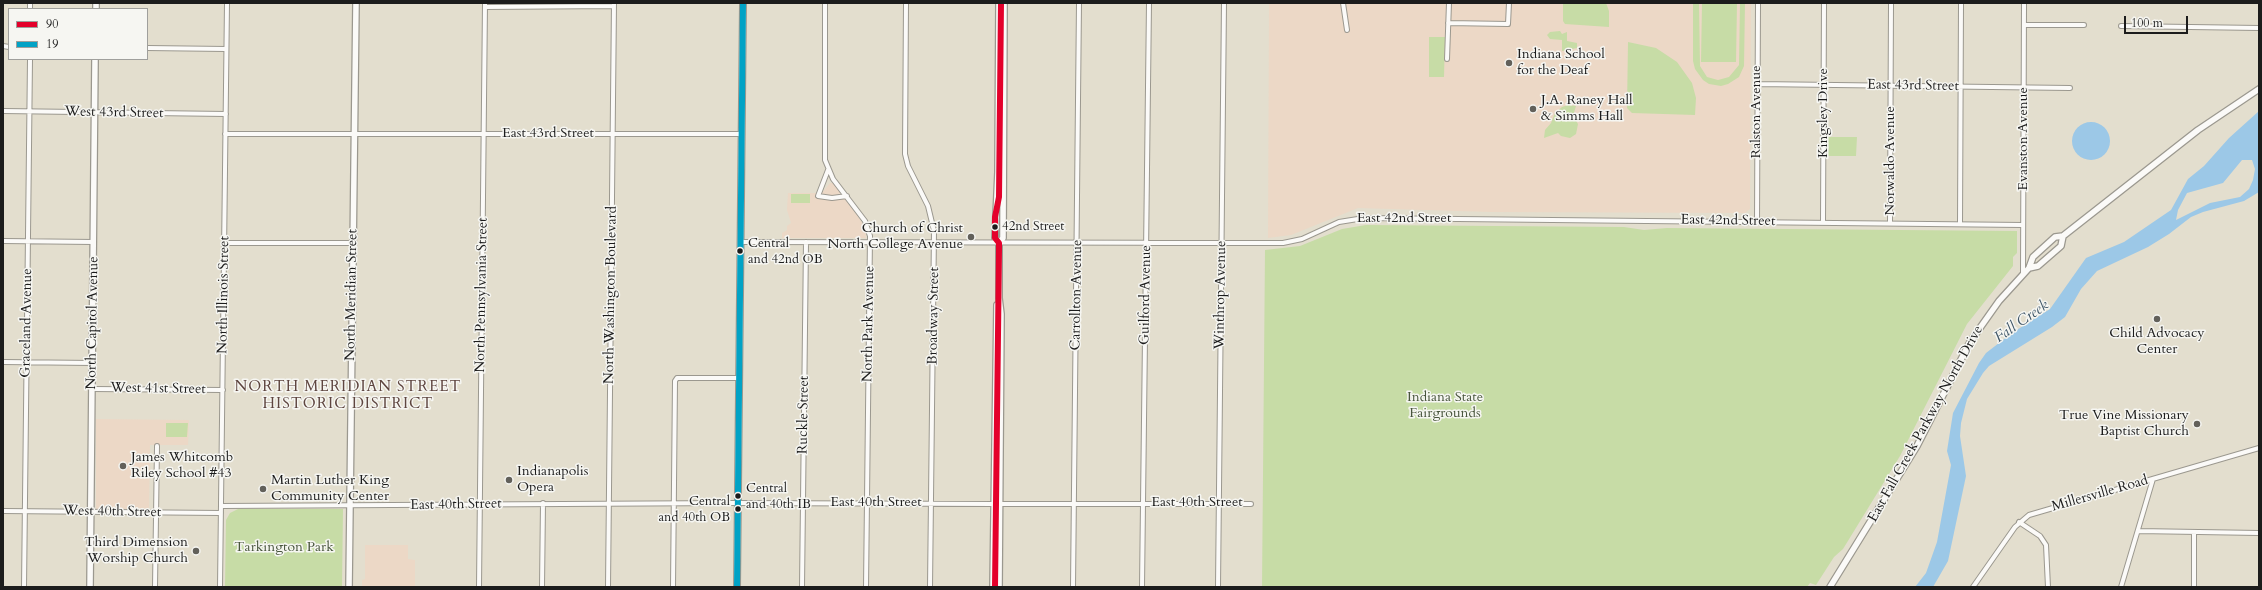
<!DOCTYPE html>
<style>
body{margin:0}
#map{position:relative;width:2262px;height:590px;overflow:hidden;background:#e3dece;font-family:Cardo,serif}
canvas{display:block}
.frame{position:absolute;inset:0;border:4px solid #1c1c1c;pointer-events:none}
.legend{position:absolute;left:8px;top:8px;width:140px;height:52px;box-sizing:border-box;background:#f6f6f2;border:1px solid #9f9f9c;margin:0;padding:5px 7px;list-style:none;font-size:12px;color:#1c1c1c}
.legend li{display:flex;align-items:center;gap:8px;height:20px}
.legend b{width:20px;border:1px solid #9f9f9c}
.scale{position:absolute;left:2124px;top:16px;width:64px;height:18px;box-sizing:border-box;border:2px solid #1c1c1c;border-top:0;padding-left:5px;font-size:12px;line-height:14px;white-space:nowrap;color:#1c1c1c;-webkit-text-stroke:3px #f6f6f2;paint-order:stroke}
</style>
<div id="map">
<canvas width="2262" height="590"></canvas>
<div class="frame"></div>
<ul class="legend">
<li><b style="height:5px;background:#e4002b"></b>90</li>
<li><b style="height:5px;background:#01a2c5"></b>19</li>
</ul>
<div class="scale">100 m</div>
</div>
<script>
const c = document.querySelector('canvas').getContext('2d');
c.lineJoin = 'round';
function fill(path, color) { c.fillStyle = color; c.fill(path, 'evenodd'); }
const poly = rows => new Path2D(rows.map(r => 'M' + r).join(''));
function strokePath(path, color, width, dash) { c.strokeStyle = color; c.lineWidth = width; c.lineCap = dash ? 'butt' : 'round'; c.setLineDash(dash || []); c.stroke(path); }
function drawText(font, color, halo, rows, align = 'center') {
  c.font = font + ' Cardo,serif'; c.lineWidth = 3; c.setLineDash([]); c.textBaseline = 'middle'; c.strokeStyle = halo; c.fillStyle = color; for (const [text, x, y, turn = 0] of rows) {
    c.save(); c.translate(x, y); c.rotate((+turn || 0) * Math.PI / 180); c.textAlign = isNaN(turn) ? turn : align; if (halo) c.strokeText(text, 0, 0); c.fillText(text, 0, 0); c.restore();
  }
}
fill(poly([
 [1269,3,1751,3,1750,209,1745,213,1491,212,1358,208,1291,235,1268,238],
 [830,183,833,183,859,218,865,227,866,238,782,238,782,233,787,230,787,226,791,223,787,210,788,193,822,193],
 [96,419,189,420,188,445,150,445,149,509,96,509],
 [365,545,408,545,408,559,415,560,415,587,362,587,362,580,365,579]
]), '#ecd8c6');
fill(poly([
 [1563,3,1606,3,1609,11,1609,27,1565,24,1563,21],
 [1693,3,1699,3,1700,66,1707,77,1718,80,1729,77,1739,65,1740,3,1745,3,1744,66,1739,77,1728,84,1721,86,1709,84,1703,80,1695,69,1693,61],
 [1702,3,1737,3,1736,62,1701,62],
 [1560,31,1562,34,1567,32,1567,41,1577,43,1577,48,1562,51,1562,40,1550,39,1547,35,1550,32],
 [1429,37,1445,37,1444,77,1429,77],
 [1628,42,1656,48,1677,62,1692,83,1696,98,1695,115,1632,113,1627,108],
 [1568,105,1576,106,1573,116,1578,124,1576,134,1570,138,1561,136,1558,133,1544,138,1545,130,1551,123,1555,113,1562,107],
 [1827,137,1857,137,1856,156,1827,156],
 [791,194,810,194,810,203,791,203],
 [1366,225,1624,227,1644,230,1667,228,2017,231,2017,253,2013,257,2013,266,1967,324,1900,456,1843,549,1834,557,1816,585,1810,583,1807,587,1262,587,1265,250,1300,246,1342,229],
 [166,423,188,423,187,437,166,437],
 [238,509,343,509,342,587,225,587,226,520,230,513]
]), '#c7dca6');
fill(poly([
 [2259,111,2259,192,2244,201,2203,212,2191,217,2169,234,2148,247,2097,271,2081,289,2065,317,2052,327,1989,366,1983,373,1967,399,1961,423,1960,436,1966,476,1948,561,1933,587,1915,587,1926,573,1937,542,1951,465,1947,451,1953,413,1979,363,1986,353,2012,333,2050,309,2086,258,2124,242,2171,210,2188,179,2204,166,2229,138],
 [2242,160,2252,160,2255,169,2253,180,2249,189,2240,197,2210,203,2176,220,2178,210,2187,193,2223,183],
 '2072 141a19 19 0 1 1 38 0a19 19 0 1 1-38 0Z'
]), '#9cc8e7');
const minor = poly([
 [825,3,825,160,833,179,865,221,870,236,866,587],
 [906,3,905,154,908,166,928,206,934,231,930,587],
 [1343,3,1347,30],
 [485,7,614,6],
 [30,9,30,3],
 [1448,23,1508,24,1509,3],
 [2024,25,2084,25],
 [2121,26,2259,28],
 [3,46,9,47],
 [147,48,226,49],
 [1447,59,1449,3],
 [1757,84,2070,88],
 [3,111,226,114],
 [225,134,742,134],
 [828,170,818,196,832,198,847,196],
 [1757,222,1758,3],
 [1823,222,1824,3],
 [1890,223,1891,3],
 [1960,224,1961,3],
 [3,241,94,242],
 [741,242,1283,243,1302,239,1339,222,1364,218,2023,225],
 [224,243,353,243],
 [2023,274,2024,3],
 [3,362,93,363],
 [92,389,223,390],
 [999,504,1251,504],
 [221,506,733,503,994,504],
 [3,511,221,513],
 [2019,522,2040,536,2046,545,2048,587],
 [2138,531,2259,533],
 [24,587,30,59],
 [155,587,157,446],
 [220,587,227,3],
 [479,587,485,3],
 [542,587,543,503],
 [608,587,614,3],
 [673,587,675,381,677,378,740,378],
 [802,587,806,242],
 [1073,587,1079,3],
 [1142,587,1149,3],
 [1218,587,1224,3],
 [1973,587,2015,527,2029,515,2259,448],
 [2121,587,2153,479],
 [2194,587,2194,532]
]);
const major = poly([
 [96,9,96,3],
 [999,243,1003,238,1004,3],
 [2029,268,2038,266,2061,246,2063,236],
 [90,587,95,59],
 [349,587,356,3],
 [737,587,743,3],
 [993,587,997,305],
 [999,587,1001,314,999,298,999,243,995,238,998,172,999,3],
 [1830,587,1917,446,1970,342,1999,301,2029,268,2033,257,2055,237,2063,236,2198,130,2259,89]
]);
strokePath(minor, '#9b988f', 6);
strokePath(major, '#9b988f', 8);
strokePath(minor, '#fbfaf8', 4);
strokePath(major, '#fbfaf8', 5.5);
strokePath(poly([
 [995,587,999,250,999,243,995,238,995,217,999,197,1001,3]
]), '#e4002b', 6);
strokePath(poly([
 [737,587,743,3]
]), '#01a2c5', 6);
for (const [x, y, r, color] of [
 [1509,63,4,"#62605a"],
 [1533,109,4,"#62605a"],
 [995,227,3.5,"#1c1c1c"],
 [971,237,4,"#62605a"],
 [740,251,3.5,"#1c1c1c"],
 [2157,319,4,"#62605a"],
 [2197,424,4,"#62605a"],
 [123,466,4,"#62605a"],
 [509,480,4,"#62605a"],
 [263,489,4,"#62605a"],
 [738,496,3.5,"#1c1c1c"],
 [738,509,3.5,"#1c1c1c"],
 [196,551,4,"#62605a"]
]) { const dot = new Path2D(); dot.arc(x, y, r, 0, 2 * Math.PI); c.fillStyle = color; c.fill(dot); strokePath(dot, '#f6f6f2', 1.5); }
drawText('13px', '#1c1c1c', '#f6f6f2', [
 ["42nd Street",1002,227],
 ["Central",748,244],
 ["and 42nd OB",748,260],
 ["Central",746,489],
 ["and 40th IB",746,505],
 ["Central",730,502,"right"],
 ["and 40th OB",730,518,"right"]
], 'left');
drawText('14px', '#1c1c1c', '#f6f6f2', [
 ["Indiana School",1517,55],
 ["for the Deaf",1517,71],
 ["J.A. Raney Hall",1541,101],
 ["& Simms Hall",1541,117],
 ["Church of Christ",963,229,"right"],
 ["North College Avenue",963,245,"right"],
 ["Child Advocacy",2157,334,"center"],
 ["Center",2157,350,"center"],
 ["True Vine Missionary",2189,416,"right"],
 ["Baptist Church",2189,432,"right"],
 ["James Whitcomb",131,458],
 ["Riley School #43",131,474],
 ["Indianapolis",517,472],
 ["Opera",517,488],
 ["Martin Luther King",271,481],
 ["Community Center",271,497],
 ["Third Dimension",188,543,"right"],
 ["Worship Church",188,559,"right"]
], 'left');
drawText('14px', '#1c1c1c', '#f6f6f2', [
 ["East 43rd Street",1913,86,1],
 ["Ralston Avenue",1757,112,-90],
 ["West 43rd Street",114,113,1],
 ["Kingsley Drive",1824,113,-90],
 ["East 43rd Street",548,134],
 ["Evanston Avenue",2024,139,-90],
 ["Norwaldo Avenue",1891,161,-90],
 ["East 42nd Street",1404,219],
 ["East 42nd Street",1728,221,1],
 ["North Illinois Street",224,295,-89],
 ["North Meridian Street",352,295,-89],
 ["North Pennsylvania Street",482,295,-89],
 ["North Washington Boulevard",611,295,-89],
 ["Carrollton Avenue",1077,295,-89],
 ["Guilford Avenue",1146,295,-89],
 ["Winthrop Avenue",1221,295,-89],
 ["Broadway Street",934,316,-89],
 ["Graceland Avenue",27,323,-89],
 ["North Capitol Avenue",93,323,-89],
 ["North Park Avenue",869,324,-89],
 ["West 41st Street",158,389,1],
 ["Ruckle Street",804,415,-89],
 ["East Fall Creek Parkway North Drive",1926,424,-61],
 ["Millersville Road",2100,494,-16],
 ["East 40th Street",876,503],
 ["East 40th Street",1197,503],
 ["East 40th Street",456,505,-1],
 ["West 40th Street",112,512,1]
]);
drawText('14px', '#48553c', '#f6f6f2', [
 ["Indiana State",1445,398],
 ["Fairgrounds",1445,414],
 ["Tarkington Park",284,548]
]);
drawText('italic 15px', '#3e5567', '#f6f6f2', [
 ["Fall Creek",2022,322,-35]
]);
c.letterSpacing = '1px';
drawText('15px', '#5e453f', '#f6f6f2', [
 ["NORTH MERIDIAN STREET",348,388],
 ["HISTORIC DISTRICT",348,405]
]);
c.letterSpacing = '0px';
</script>
